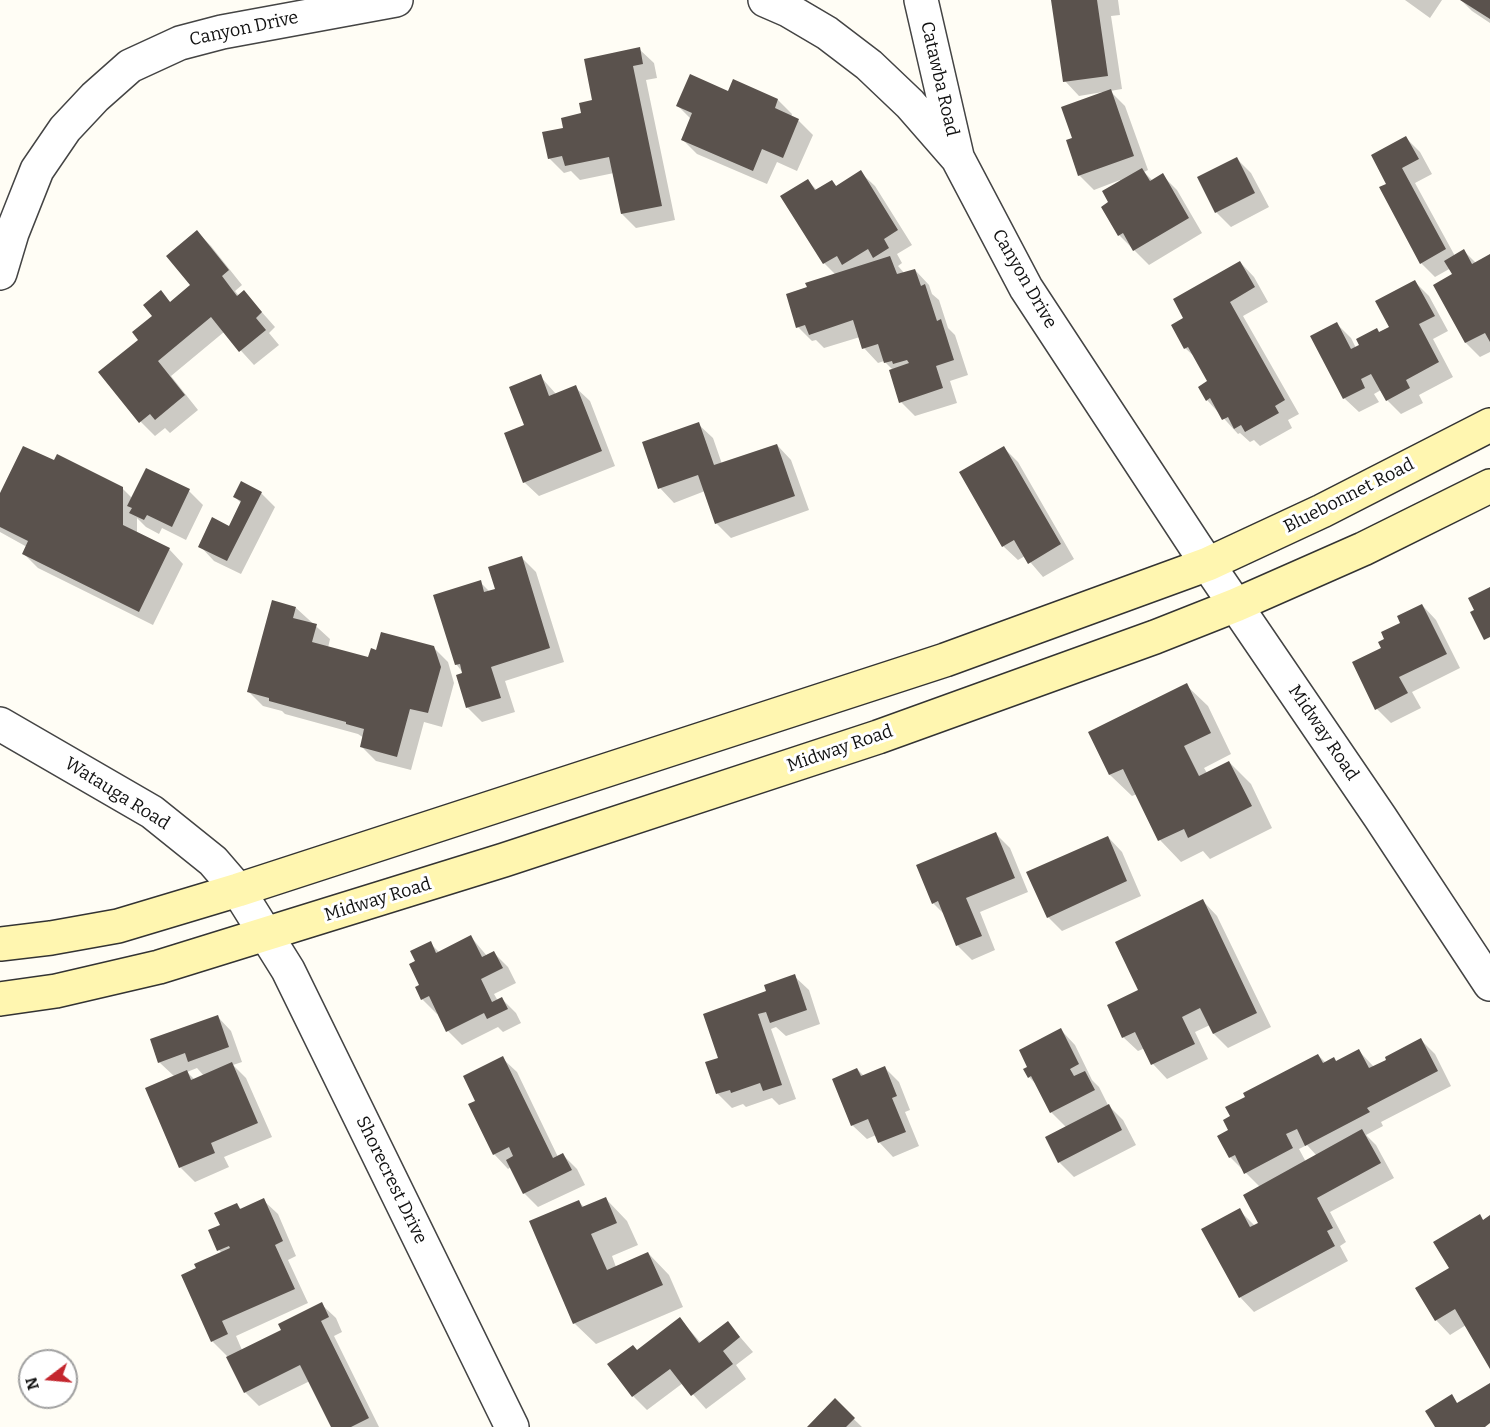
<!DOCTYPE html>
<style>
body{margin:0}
#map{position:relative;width:1490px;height:1427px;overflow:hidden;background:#fffdf5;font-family:Bitter,serif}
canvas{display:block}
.north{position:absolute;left:18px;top:1349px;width:60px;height:60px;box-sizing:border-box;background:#fff;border:2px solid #a0a0a0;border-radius:50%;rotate:254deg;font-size:16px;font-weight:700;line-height:24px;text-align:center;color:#111}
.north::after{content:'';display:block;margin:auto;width:21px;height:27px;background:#c4262e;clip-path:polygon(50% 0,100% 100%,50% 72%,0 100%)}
</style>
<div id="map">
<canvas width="1490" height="1427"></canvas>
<div class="north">N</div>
</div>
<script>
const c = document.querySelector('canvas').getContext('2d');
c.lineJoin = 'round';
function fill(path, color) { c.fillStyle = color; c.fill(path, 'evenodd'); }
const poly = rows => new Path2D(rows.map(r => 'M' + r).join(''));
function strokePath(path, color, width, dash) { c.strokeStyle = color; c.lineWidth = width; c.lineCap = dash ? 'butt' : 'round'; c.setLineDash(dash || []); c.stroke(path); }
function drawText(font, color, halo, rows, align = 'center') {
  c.font = font + ' Bitter,serif'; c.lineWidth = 6; c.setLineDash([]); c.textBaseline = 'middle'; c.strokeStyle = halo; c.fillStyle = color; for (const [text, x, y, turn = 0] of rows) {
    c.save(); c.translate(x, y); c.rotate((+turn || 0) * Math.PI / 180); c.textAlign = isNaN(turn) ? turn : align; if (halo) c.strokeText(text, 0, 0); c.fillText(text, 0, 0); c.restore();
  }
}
fill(poly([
 [1053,0,1118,0,1120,15,1111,16,1122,89,1110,91,1125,106,1148,170,1144,172,1153,181,1162,175,1177,190,1202,233,1149,265,1119,235,1110,203,1120,180,1094,190,1079,175,1074,139,1103,92,1079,96,1065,81],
 [1405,0,1442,0,1430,18],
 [1461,0,1490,0,1490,23,1472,11],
 [639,49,654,63,657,78,646,80,675,220,636,228,622,214,614,173,580,180,571,171,564,173,549,158,565,129,583,114],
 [729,93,778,100,792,114,791,117,799,121,813,135,797,171,777,162,767,184,697,154,682,139,691,119,678,106],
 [1406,138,1420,152,1432,174,1415,183,1455,256,1464,251,1476,263,1490,255,1490,352,1480,357,1466,343,1435,286,1454,275,1451,268,1435,277,1421,263,1388,184],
 [1237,159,1251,173,1269,207,1231,227,1216,212,1199,178],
 [860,172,875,186,912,245,897,254,902,263,898,266,905,274,915,270,929,285,932,294,939,300,948,328,955,335,968,375,950,381,957,403,915,416,901,402,893,370,884,361,878,363,864,348,860,337,824,348,816,340,812,341,798,327,808,288,836,275,824,263,782,197,808,181,818,191,832,181,837,187],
 [197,232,211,246,242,285,235,291,239,296,244,292,275,327,269,333,279,345,254,365,224,332,171,376,198,410,170,433,165,428,155,436,141,422,100,372,140,340,154,317,160,292,171,303,192,286],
 [1240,262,1254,277,1268,302,1243,316,1299,414,1288,420,1292,428,1260,446,1254,440,1250,442,1240,433,1238,434,1207,400,1209,382,1197,359,1185,348,1186,319],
 [1415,282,1429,296,1448,331,1433,339,1453,377,1419,395,1423,403,1401,414,1387,400,1381,390,1374,394,1379,402,1359,412,1344,398,1337,324,1351,338,1356,348,1391,328],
 [540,376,556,394,575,387,590,401,615,466,539,496,524,482,526,426],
 [698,424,713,438,722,464,777,445,791,460,809,510,731,538,716,523,705,491,674,503,660,488],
 [1003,447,1018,462,1074,559,1043,577,1025,556,1018,560,1003,546],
 [122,488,133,499,189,491,203,505,186,540,162,528,159,534,146,527,137,518,137,534,169,549,183,564,153,625,38,568,24,554,27,547,0,532,0,497],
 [261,493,275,507,241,574,214,561,200,546,229,527,241,503,235,497],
 [522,558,536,572,564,662,505,681,515,712,482,722,468,708,458,676,464,674,456,664,480,582,490,592,497,590],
 [1422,605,1436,620,1460,668,1412,692,1421,708,1391,723,1377,709,1383,649,1402,624],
 [296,608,330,639,328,648,369,659,377,652,433,647,448,662,454,683,442,727,424,722,411,770,376,761,361,746,364,738,358,734,285,714,282,711,263,706,249,692],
 [1186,685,1208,706,1231,754,1204,768,1207,773,1229,762,1251,784,1272,828,1210,859,1203,851,1181,862,1160,840,1137,794,1132,796,1110,775,1090,733],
 [996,834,1010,848,1028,892,980,912,995,950,972,960,958,946,946,916,933,903],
 [1108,837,1122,852,1141,896,1062,931,1048,917],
 [1203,901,1217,916,1271,1027,1228,1048,1214,1034,1210,1025,1195,1032,1208,1059,1167,1079,1153,1064,1145,1048,1138,1051,1123,1037,1140,990],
 [471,937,487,956,494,953,508,967,516,983,494,994,498,1001,502,999,516,1013,521,1023,503,1032,498,1027,462,1045,448,1031,439,1012,437,1014,422,999,417,961,430,943,440,953],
 [794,976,809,990,820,1024,786,1036,776,1027,771,1029,796,1099,779,1105,772,1098,746,1107,743,1104,732,1108,718,1094,707,1063,720,1059,768,992],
 [217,1016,231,1031,242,1062,233,1065,246,1078,272,1137,224,1157,229,1167,195,1182,180,1167,147,1089,175,1077,159,1062],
 [197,1068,204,1076,195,1080,187,1072],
 [1061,1030,1075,1045,1092,1080,1099,1087,1108,1105,1123,1120,1136,1145,1074,1177,1059,1162,1047,1137,1066,1127,1051,1112,1038,1086,1029,1077],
 [1421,1040,1435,1054,1451,1086,1381,1122,1383,1126,1366,1135,1376,1145,1394,1178,1330,1212,1346,1242,1340,1246,1348,1261,1254,1312,1240,1297,1239,1210,1255,1226,1260,1223,1260,1187,1230,1157,1230,1130,1318,1055,1326,1063,1337,1063,1359,1051,1374,1067],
 [1307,1145,1317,1156,1306,1162,1299,1149],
 [502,1058,517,1072,558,1157,563,1155,577,1169,585,1185,538,1207,524,1193,511,1167,508,1169,494,1154,477,1101],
 [885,1068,899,1082,910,1110,905,1112,919,1146,893,1157,879,1142,876,1135,867,1139,852,1125,857,1069,864,1076],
 [606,1199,627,1221,638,1245,612,1256,616,1267,648,1253,669,1275,683,1307,596,1344,574,1323,579,1202,585,1208],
 [263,1200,278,1214,296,1256,288,1260,308,1303,236,1336,242,1350,283,1330,321,1304,336,1318,342,1332,334,1336,379,1427,332,1427,310,1381,259,1406,245,1392,228,1357,212,1341,183,1276,222,1253,219,1250,222,1226,237,1205,242,1210],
 [1480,1216,1484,1221,1490,1217,1490,1366,1466,1325,1450,1335,1436,1320,1451,1269],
 [680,1319,701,1343,728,1323,753,1352,736,1365,746,1379,706,1409,683,1383,647,1410,633,1396,609,1365,637,1352],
 [835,1401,862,1427,810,1427]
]), '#0003');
fill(poly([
 [1051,0,1097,0,1108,76,1063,82],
 [1460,0,1490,0,1490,19],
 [640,47,643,64,633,66,662,206,621,214,609,157,565,166,562,156,548,159,542,132,563,128,561,118,581,113,579,103,592,100,584,59],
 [690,74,728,91,733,79,778,99,775,108,799,119,783,158,762,149,753,171,681,140,692,113,676,106],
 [1111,89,1134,156,1078,176,1066,140,1072,138,1061,107],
 [1406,136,1419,159,1402,168,1446,249,1420,264,1379,187,1386,184,1371,155],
 [1237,157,1255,193,1215,213,1197,177],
 [1142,168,1150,181,1163,173,1189,218,1133,251,1123,233,1118,236,1101,207,1108,202,1102,191],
 [861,170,898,230,884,239,889,248,873,258,868,249,842,265,837,256,823,264,780,196,808,179,815,190,832,180,836,186],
 [197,230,229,270,222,276,237,296,244,290,262,312,256,318,266,330,239,352,211,317,158,361,185,395,155,420,150,414,139,423,98,372,138,340,132,332,152,316,143,305,161,290,170,302,190,285,166,256],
 [1464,249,1472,264,1490,254,1490,342,1485,333,1465,343,1433,285,1452,274,1444,261],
 [890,256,897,274,915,269,921,286,925,284,937,321,941,319,954,360,936,366,943,388,899,403,889,370,909,363,907,360,893,364,892,361,884,363,878,344,862,349,853,320,809,335,805,325,796,328,786,294,807,287,805,283],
 [1240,261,1255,287,1230,302,1285,400,1275,406,1279,413,1245,432,1241,425,1234,429,1228,417,1222,420,1210,398,1206,401,1198,387,1207,381,1188,347,1184,349,1171,325,1183,318,1173,299],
 [1415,280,1435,316,1419,324,1439,362,1406,380,1410,388,1386,401,1371,374,1361,379,1365,388,1343,399,1310,336,1337,322,1351,349,1359,345,1356,339,1377,328,1379,332,1389,327,1375,301],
 [541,374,549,396,576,385,602,451,523,483,504,433,524,425,509,387],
 [699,422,714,465,777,444,795,496,715,524,698,475,658,489,642,442],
 [23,446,54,460,57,454,123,487,123,525,170,548,139,612,22,554,28,541,0,527,0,493],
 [1004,446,1061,544,1028,564,1014,540,1002,547,959,472],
 [146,468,190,489,172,527,147,515,144,520,129,513,132,508,127,506],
 [241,481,262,492,227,561,198,547,212,517,229,526,241,501,233,497],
 [522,556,550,648,491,667,501,698,466,708,456,675,462,673,460,664,455,665,433,595,481,580,484,592,495,589,488,567],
 [1490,587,1490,637,1484,640,1470,612,1474,610,1468,598],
 [272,600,296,607,293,618,317,624,312,642,368,657,371,648,376,650,381,632,434,646,441,667,428,713,410,709,397,757,360,747,364,729,346,724,346,722,269,701,269,698,247,692],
 [1422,604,1447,654,1399,677,1408,693,1375,710,1352,662,1381,648,1378,642,1384,639,1381,632,1400,623,1397,616],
 [1187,683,1211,733,1184,746,1199,776,1229,761,1252,806,1188,838,1184,829,1158,841,1123,769,1109,775,1088,732],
 [996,832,1015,878,966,898,982,936,956,946,938,901,932,904,916,865],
 [1108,836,1127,881,1047,918,1026,872],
 [1203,899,1257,1013,1213,1034,1200,1008,1182,1017,1195,1044,1151,1065,1135,1032,1122,1038,1107,1005,1138,990,1115,942],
 [471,935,482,957,494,951,503,968,481,979,492,1002,502,997,508,1009,487,1019,484,1013,446,1032,429,996,421,1000,415,987,419,985,409,964,415,961,410,951,431,941,436,953],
 [795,974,807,1010,770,1023,766,1012,758,1014,782,1085,763,1091,760,1083,731,1093,730,1090,716,1094,705,1062,718,1058,703,1014,766,991,764,985],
 [218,1015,229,1047,188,1062,185,1053,158,1063,150,1039],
 [1061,1028,1079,1064,1070,1069,1074,1076,1085,1071,1095,1090,1050,1113,1031,1076,1028,1078,1023,1069,1027,1067,1019,1050],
 [1421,1038,1438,1071,1367,1108,1370,1112,1305,1146,1297,1129,1286,1134,1293,1148,1244,1174,1235,1155,1229,1158,1217,1136,1228,1130,1223,1120,1230,1116,1225,1107,1245,1097,1243,1093,1318,1054,1323,1063,1334,1057,1336,1061,1359,1049,1369,1068,1386,1060,1385,1057],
 [503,1056,553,1158,563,1153,572,1170,523,1194,506,1160,513,1156,509,1147,493,1155,468,1104,475,1101,463,1076],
 [232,1062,258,1123,211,1143,215,1153,179,1168,145,1088,187,1070,191,1080],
 [885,1066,897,1096,892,1098,906,1132,878,1143,868,1119,851,1126,832,1079,857,1068,861,1076],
 [1109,1104,1122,1130,1058,1163,1045,1137],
 [1362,1129,1381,1163,1317,1198,1333,1228,1327,1231,1335,1246,1239,1298,1201,1229,1240,1208,1250,1227,1258,1223,1243,1195],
 [606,1197,617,1223,591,1234,607,1270,648,1252,663,1285,573,1324,529,1221,579,1200,582,1207],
 [264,1198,283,1241,275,1245,295,1289,222,1321,228,1334,211,1342,181,1275,196,1268,194,1264,230,1248,229,1246,217,1251,208,1230,220,1225,214,1213,237,1203,240,1209],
 [1480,1214,1483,1220,1490,1215,1490,1369,1455,1309,1435,1321,1415,1288,1449,1268,1433,1242],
 [322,1302,329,1317,321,1321,369,1418,351,1427,331,1427,300,1365,244,1393,226,1357,281,1330,278,1324],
 [680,1317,699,1343,728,1321,740,1337,723,1351,733,1364,691,1396,670,1369,632,1397,607,1364,633,1345,637,1350],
 [1490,1383,1490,1423,1485,1427,1435,1427,1425,1411,1452,1394,1457,1403],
 [835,1398,855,1418,846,1427,807,1427]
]), '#5a524d');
const street = poly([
 [765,0,788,10,827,33,869,65,910,104,958,159,1026,288,1196,547,1380,817,1490,984],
 [921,0,957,156],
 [0,273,12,233,37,170,65,129,95,97,130,66,180,43,222,32,396,0],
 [0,724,152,812,213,861,238,890,288,970,512,1427]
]);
const secondary = poly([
 [0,944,51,938,118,926,238,890,945,660,1208,564,1322,511,1490,425],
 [0,999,56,991,159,967,504,860,878,737,1155,637,1236,605,1363,549,1490,486]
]);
strokePath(street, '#444', 36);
strokePath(secondary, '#333', 36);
strokePath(street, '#fff', 33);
strokePath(secondary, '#fff6b0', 33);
drawText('18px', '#111', '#fff', [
 ["Canyon Drive",244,29,-12],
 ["Catawba Road",939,79,77],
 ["Canyon Drive",1024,279,60],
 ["Bluebonnet Road",1349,496,-27],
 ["Midway Road",1323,733,56],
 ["Midway Road",840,749,-19],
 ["Watauga Road",117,794,32],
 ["Midway Road",378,900,-17],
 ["Shorecrest Drive",391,1180,64]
]);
</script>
